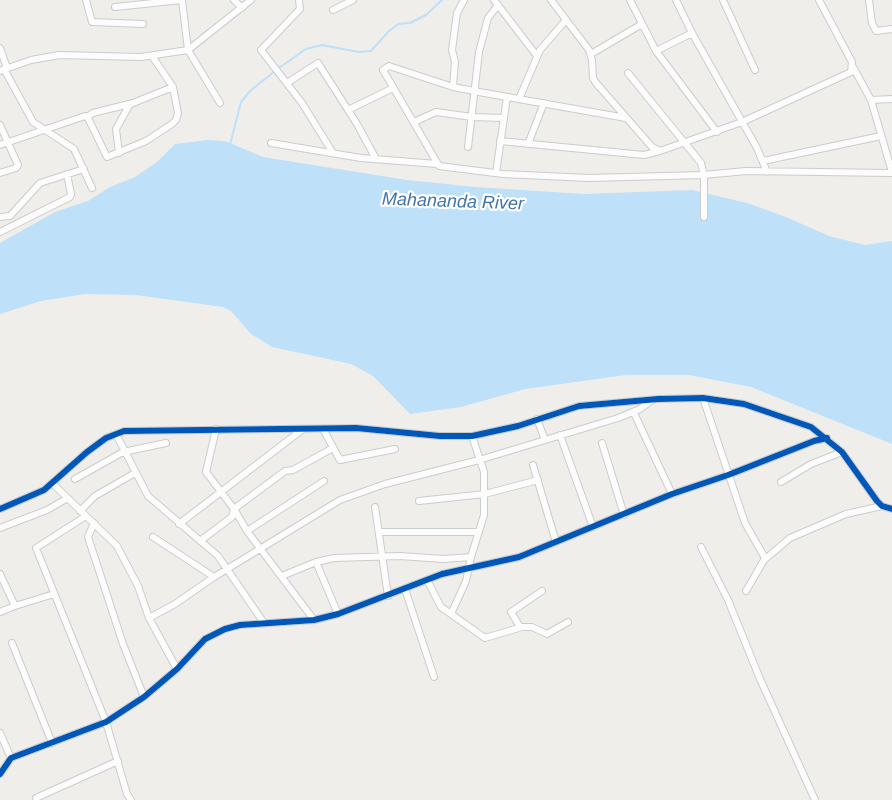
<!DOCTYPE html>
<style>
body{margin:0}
canvas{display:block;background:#efeeea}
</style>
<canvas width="892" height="800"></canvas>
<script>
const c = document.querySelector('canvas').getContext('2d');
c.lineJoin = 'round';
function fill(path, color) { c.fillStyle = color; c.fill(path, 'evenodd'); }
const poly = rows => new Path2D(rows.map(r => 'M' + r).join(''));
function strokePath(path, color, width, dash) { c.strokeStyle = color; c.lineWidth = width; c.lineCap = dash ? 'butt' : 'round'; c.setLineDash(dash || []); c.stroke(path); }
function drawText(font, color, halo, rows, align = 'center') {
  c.font = font + ' Arial,sans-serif'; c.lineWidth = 4.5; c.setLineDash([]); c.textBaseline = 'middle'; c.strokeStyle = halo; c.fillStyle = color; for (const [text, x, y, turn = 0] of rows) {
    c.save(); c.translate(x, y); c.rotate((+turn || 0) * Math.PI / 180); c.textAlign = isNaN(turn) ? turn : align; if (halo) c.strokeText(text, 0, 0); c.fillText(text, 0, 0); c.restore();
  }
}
fill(poly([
 [207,140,225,141,263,157,407,180,475,187,584,194,692,190,747,203,786,217,829,236,865,245,892,241,892,444,751,387,689,375,626,375,525,389,461,407,410,414,373,376,351,364,272,347,251,334,231,311,223,307,136,295,85,294,41,301,0,314,0,243,55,212,88,201,110,187,135,177,157,162,175,144]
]), '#bfe0f9');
strokePath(poly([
 [279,68,306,49,322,45,359,52,371,51,388,32,398,24,410,23,426,15,442,0],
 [230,145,241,102,250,91,275,71]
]), '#bfe0f9', 2);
const street = poly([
 [86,0,92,22,143,24],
 [182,0,188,50,220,103],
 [234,0,242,8],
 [299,0,300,9,261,50,302,103,333,153],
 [494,0,537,56],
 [551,0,589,50,592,60,593,78,596,83,652,147,660,151,742,122,851,72,852,62,819,0],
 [630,0,656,51,717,132],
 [676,0,692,33,757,148,767,172],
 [723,0,755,70],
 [869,0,872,23,876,31,892,29],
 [115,7,182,0],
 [333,10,353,0],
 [0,48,7,68],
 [656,51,692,33],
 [591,54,642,24],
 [853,67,871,100,892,99],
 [4,69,33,122,74,149,92,188],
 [0,71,31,60,59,55,141,57,188,50,251,0],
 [628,73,701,163,704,175,704,217],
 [287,83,318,63,357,124,376,159],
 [453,87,455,62,452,50,457,13,464,0],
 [519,99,540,50,566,20],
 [871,100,892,172],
 [348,110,393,88],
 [87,117,93,113,133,103,173,87],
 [626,118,479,92,453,87,389,66,383,70,439,166,503,174,589,178,704,175,746,171,892,173],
 [414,122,436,112,472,117,504,118],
 [0,125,18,165,16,168,0,173],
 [500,141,644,155,660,151],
 [271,143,361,158,437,164],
 [528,144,544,103],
 [0,145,85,116,88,118,107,157,146,141,172,124,176,120,178,113,173,87,152,56],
 [468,147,479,52,488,18,498,5],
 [119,153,116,129,130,104],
 [763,161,881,136],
 [496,173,507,97],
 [0,217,10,216,40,183,84,169],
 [0,232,70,197,71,194,67,174],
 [703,398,745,523,765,558],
 [634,413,672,494],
 [537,419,545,440],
 [216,429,206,472,234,509,247,531,314,620],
 [323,429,340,460,395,449],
 [116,434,148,496,218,556,264,623],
 [560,435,593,527],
 [602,443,624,515],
 [533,465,556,542],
 [75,479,123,452,166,443],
 [781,482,811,464,842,452],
 [53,484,117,546,138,586,149,618,177,669],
 [419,501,485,494,538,480],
 [375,507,388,596],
 [0,509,44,490,87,452,106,438,124,431,356,428,440,436,472,436,518,426,579,406,658,399,703,398,744,404,811,427,842,452,877,501,882,506,892,509],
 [80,511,95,496,135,473],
 [86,516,36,548,106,722,127,794,131,800],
 [94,523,88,537,123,644,144,697],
 [179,524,303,429],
 [0,528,47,510,66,499],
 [247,531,324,481],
 [379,532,479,532],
 [153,537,214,577],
 [200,541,232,517,234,509,285,471,293,470,333,448],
 [701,547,728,600,760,679,815,800],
 [316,562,338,614],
 [0,574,15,606,54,594],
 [282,576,316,562,334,558,400,556,443,559,471,557],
 [427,580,441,607,485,638,522,627,532,627,547,634,568,622],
 [405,589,434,677],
 [746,591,764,560,790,538,846,514,882,506],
 [0,612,15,606],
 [451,614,466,581,471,557,484,515,484,472,472,436],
 [149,618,175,604,214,577,340,500,385,484,479,460,618,418,640,409,652,400],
 [520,627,511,612,542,591],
 [12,643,52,743],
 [0,733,11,758],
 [0,774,11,758,106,722,144,697,177,669,205,639,225,629,240,625,314,620,338,614,442,574,519,557,672,494,728,475,814,441,827,438],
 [36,798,118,761]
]);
strokePath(street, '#cbcccc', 8);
strokePath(street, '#fdfcfc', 6);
strokePath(poly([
 [0,509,44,490,87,452,106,438,124,431,356,428,440,436,472,436,518,426,579,406,658,399,703,398,744,404,811,427,842,452,877,501,882,506,892,509],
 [0,774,11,758,106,722,144,697,177,669,205,639,225,629,240,625,314,620,338,614,442,574,519,557,672,494,728,475,814,441,827,438]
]), '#0057b8', 6);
drawText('italic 18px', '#4174aa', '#fff', [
 ["Mahananda River",453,202,2]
]);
</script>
